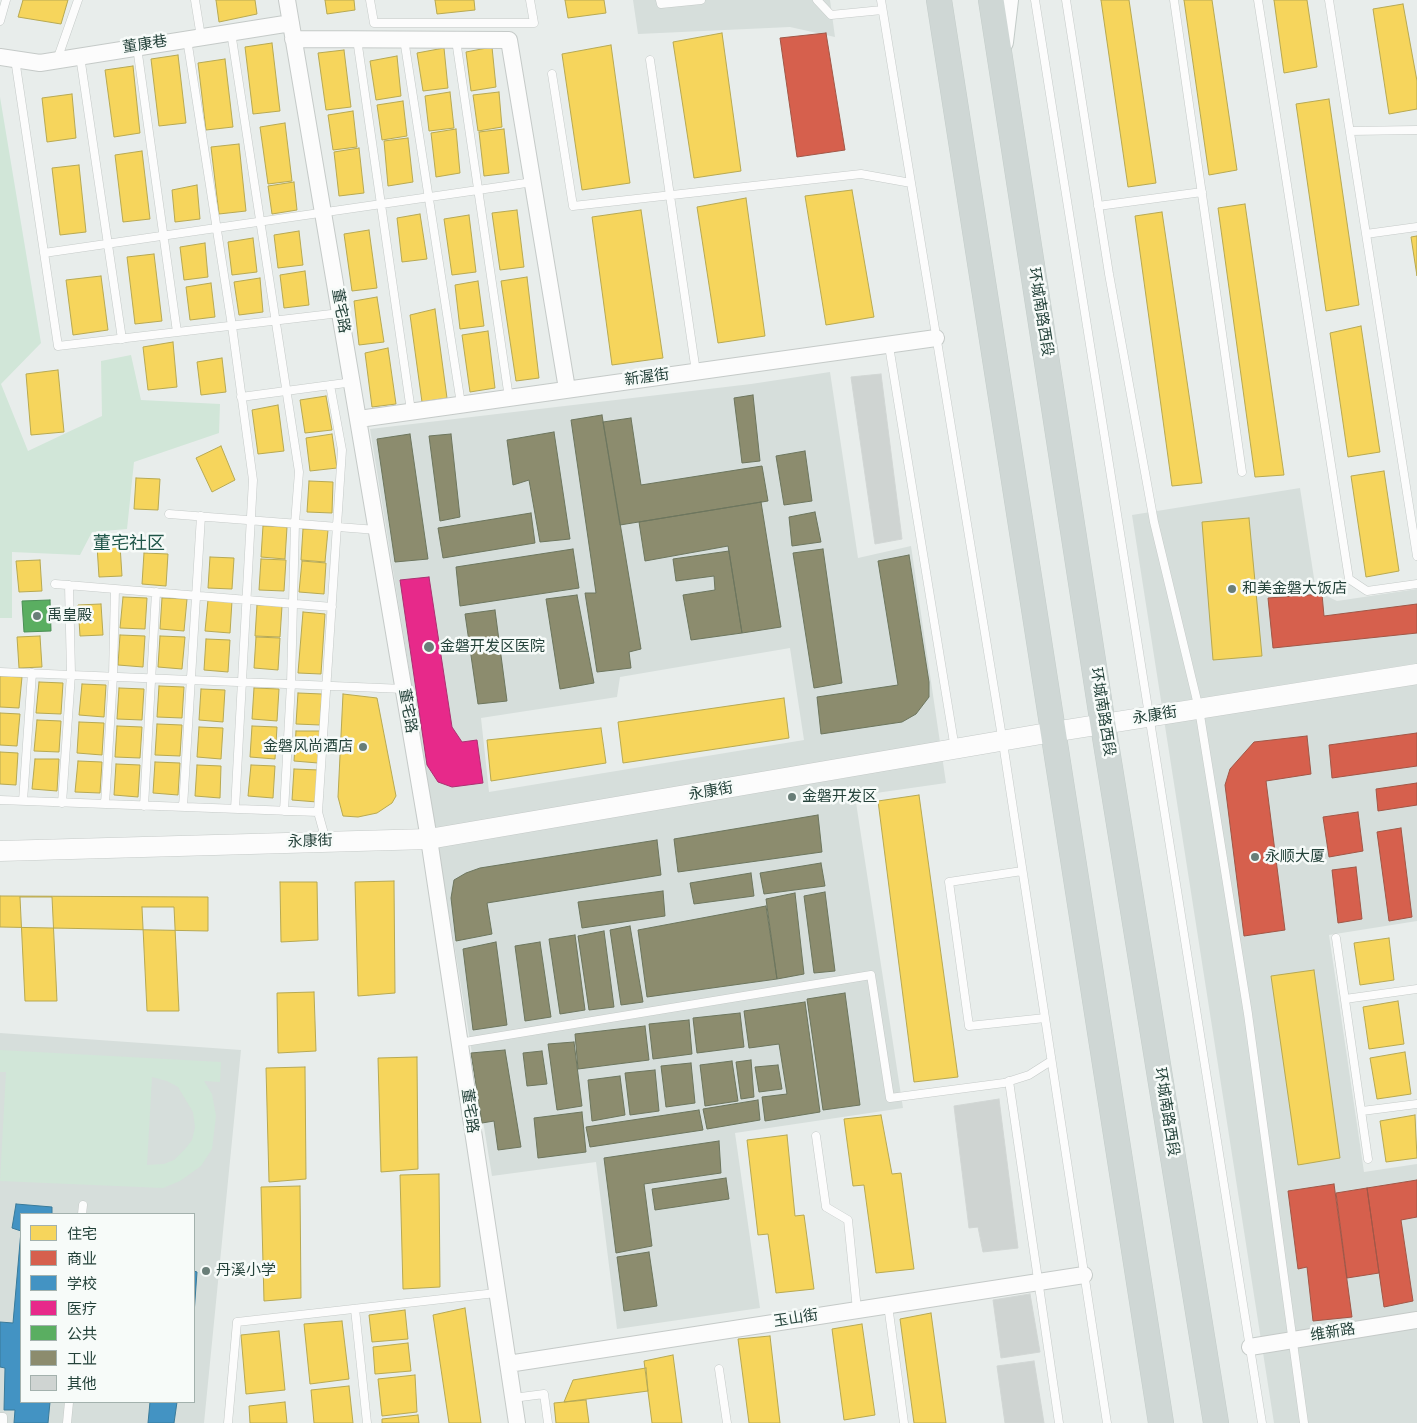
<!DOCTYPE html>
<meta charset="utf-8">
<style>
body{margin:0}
#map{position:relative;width:1417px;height:1423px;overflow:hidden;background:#e8edeb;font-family:"Sofia Sans Condensed","Noto Sans SC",sans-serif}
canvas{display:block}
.legend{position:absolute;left:20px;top:1213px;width:175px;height:190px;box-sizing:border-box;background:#f7fbf9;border:1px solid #a3b1ad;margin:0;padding:6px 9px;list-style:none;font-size:15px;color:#24423a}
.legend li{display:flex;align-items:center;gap:10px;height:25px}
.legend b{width:25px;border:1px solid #a3b1ad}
</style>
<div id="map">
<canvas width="1417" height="1423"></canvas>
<ul class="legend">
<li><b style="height:14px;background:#f6d55c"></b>住宅</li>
<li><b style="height:14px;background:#d6604d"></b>商业</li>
<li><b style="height:14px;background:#4393c3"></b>学校</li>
<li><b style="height:14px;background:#e7298a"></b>医疗</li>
<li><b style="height:14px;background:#5aae61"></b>公共</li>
<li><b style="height:14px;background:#8c8c6e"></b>工业</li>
<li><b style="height:14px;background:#cfd4d2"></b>其他</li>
</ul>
</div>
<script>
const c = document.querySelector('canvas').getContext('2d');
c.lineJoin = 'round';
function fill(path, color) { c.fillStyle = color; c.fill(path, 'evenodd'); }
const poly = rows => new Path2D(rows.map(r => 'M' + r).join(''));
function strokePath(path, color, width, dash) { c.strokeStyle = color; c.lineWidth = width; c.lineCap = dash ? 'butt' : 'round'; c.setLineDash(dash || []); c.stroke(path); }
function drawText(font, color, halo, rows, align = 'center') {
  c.font = font + ' "Sofia Sans Condensed","Noto Sans SC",sans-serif'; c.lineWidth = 5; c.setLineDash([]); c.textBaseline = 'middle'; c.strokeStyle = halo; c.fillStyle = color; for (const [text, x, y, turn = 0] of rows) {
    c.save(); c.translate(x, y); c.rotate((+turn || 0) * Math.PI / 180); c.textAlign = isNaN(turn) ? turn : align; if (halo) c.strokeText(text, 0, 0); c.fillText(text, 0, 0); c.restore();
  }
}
fill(poly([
 [633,0,830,0,835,37,790,27,638,34],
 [830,372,858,558,911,546,946,783,855,796,903,1108,735,1133,760,1308,617,1329,596,1162,492,1176,370,429,751,384],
 [790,648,804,740,489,792,481,718,617,697,620,677],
 [1300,488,1316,591,1337,601,1417,589,1417,921,1329,935,1364,1172,1417,1164,1417,1423,1274,1423,1132,515],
 [0,1033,241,1050,204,1423,0,1423],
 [21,1214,194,1214,194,1402,21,1402]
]), '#d6dedb');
fill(poly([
 [0,97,41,343,1,384,28,451,102,416,101,361,131,355,141,400,220,404,219,433,134,462,127,529,92,532,80,555,12,552,12,618,0,618],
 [0,1050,221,1062,220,1082,204,1081,212,1094,216,1116,212,1149,201,1166,180,1181,163,1188,0,1181,6,1072,0,1072],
 [152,1077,167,1081,178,1087,193,1112,195,1127,192,1140,186,1148,174,1160,164,1164,147,1165]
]), '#d1e6d8');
const homes = poly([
 [23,0,68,0,61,24,18,17,23,0],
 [216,0,255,0,257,14,219,22,216,0],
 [325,0,354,0,355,10,327,14,325,0],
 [435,0,474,0,475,10,437,14,435,0],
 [565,0,604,0,606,13,568,18,565,0],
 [1101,0,1129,0,1156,183,1128,187,1101,0],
 [1184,0,1212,0,1237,170,1209,175,1184,0],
 [1274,0,1307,0,1317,67,1284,73,1274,0],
 [1403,4,1417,81,1417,109,1389,114,1373,9,1403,4],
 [722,33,741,171,694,178,673,42,722,33],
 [272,43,280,111,253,114,245,47,272,43],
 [611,45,630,183,582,190,562,54,611,45],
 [492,47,496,87,471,91,466,52,492,47],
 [444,48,448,88,423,91,417,53,444,48],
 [344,50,351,107,326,110,318,53,344,50],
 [178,55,186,123,159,126,151,59,178,55],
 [397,56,401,96,376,100,370,61,397,56],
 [225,59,233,127,206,130,198,63,225,59],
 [133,66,140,133,114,137,105,70,133,66],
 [450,92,454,128,429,131,425,96,450,92],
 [499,92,502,127,478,131,473,95,499,92],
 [72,94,76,138,47,142,42,98,72,94],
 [1329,99,1359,305,1326,311,1296,104,1329,99],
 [403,101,407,136,382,140,377,105,403,101],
 [353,111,357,147,333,150,328,115,353,111],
 [285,123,292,181,268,184,260,127,285,123],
 [456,129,460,173,436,177,431,133,456,129],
 [504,129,509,173,484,176,479,132,504,129],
 [408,138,413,182,388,186,384,141,408,138],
 [239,144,246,211,219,214,211,147,239,144],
 [359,148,364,193,339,196,334,152,359,148],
 [142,151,150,219,123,222,115,155,142,151],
 [79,165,86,232,60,235,52,168,79,165],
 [294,182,297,210,272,214,268,186,294,182],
 [197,185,200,219,175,222,172,190,197,185],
 [852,190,874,317,826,325,805,196,852,190],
 [746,198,765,336,718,343,697,207,746,198],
 [1245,204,1284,475,1255,477,1218,208,1245,204],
 [517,210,524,267,500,270,492,213,517,210],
 [641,210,663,358,612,365,592,217,641,210],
 [1162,212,1202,483,1172,486,1135,216,1162,212],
 [420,214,427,259,402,262,397,218,420,214],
 [469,215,476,272,452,275,444,219,469,215],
 [369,230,377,288,352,291,344,234,369,230],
 [299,231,303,265,278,268,274,235,299,231],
 [1417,236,1417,276,1411,237,1417,236],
 [253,238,257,272,232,275,228,242,253,238],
 [205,243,208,277,184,280,180,247,205,243],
 [154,254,162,321,135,324,127,257,154,254],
 [305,271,309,305,284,308,280,275,305,271],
 [101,276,108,330,73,335,66,280,101,276],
 [527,277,539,378,516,381,501,281,527,277],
 [260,278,263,312,239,315,234,282,260,278],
 [478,281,484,326,460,329,455,285,478,281],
 [211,283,215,317,190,320,186,287,211,283],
 [377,297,384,342,359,345,354,301,377,297],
 [435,309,447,398,422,402,410,315,435,309],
 [1361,326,1380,452,1348,457,1330,333,1361,326],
 [488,331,495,388,470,392,462,335,488,331],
 [173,342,177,387,148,390,143,347,173,342],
 [388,348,396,404,372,407,365,353,388,348],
 [222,358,226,392,201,395,197,362,222,358],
 [58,370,64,432,31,435,26,374,58,370],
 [326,396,332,430,305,433,300,400,326,396],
 [278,405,284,451,258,454,252,410,278,405],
 [332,434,337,468,310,471,306,438,332,434],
 [221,446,235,480,212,492,196,458,221,446],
 [1384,471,1399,571,1366,577,1351,476,1384,471],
 [136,478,160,479,158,510,134,509,136,478],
 [309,481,333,482,332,513,307,512,309,481],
 [1249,518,1262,656,1213,660,1202,522,1249,518],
 [263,526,287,527,285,559,261,557,263,526],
 [303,529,328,530,325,562,301,560,303,529],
 [120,545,122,576,99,577,97,546,120,545],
 [144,553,168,554,166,586,142,584,144,553],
 [210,557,234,558,232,589,208,588,210,557],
 [261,559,286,560,284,591,259,590,261,559],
 [40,560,42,591,19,592,16,561,40,560],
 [302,561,326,563,324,594,299,592,302,561],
 [123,597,147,598,145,629,120,628,123,597],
 [162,598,187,599,184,631,160,629,162,598],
 [208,600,232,601,230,633,205,631,208,600],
 [101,604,103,635,80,636,78,605,101,604],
 [257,605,282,606,280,637,255,636,257,605],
 [303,612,325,614,321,674,298,673,303,612],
 [120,635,145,636,143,667,118,665,120,635],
 [40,636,42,667,19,668,17,637,40,636],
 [160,636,185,637,182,669,158,667,160,636],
 [256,637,280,638,278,670,254,668,256,637],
 [206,639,230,640,228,672,204,670,206,639],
 [0,676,22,677,19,708,0,707,0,676],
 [39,682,63,683,61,714,36,713,39,682],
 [82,684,106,685,104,717,79,715,82,684],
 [159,686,184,687,182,718,157,717,159,686],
 [119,688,144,689,142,720,117,719,119,688],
 [254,688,279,689,277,721,252,719,254,688],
 [201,689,225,690,223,722,199,720,201,689],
 [298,693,322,694,320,725,296,724,298,693],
 [343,694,377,698,396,796,392,803,377,813,358,817,343,816,338,797,343,694],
 [784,698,789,738,623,763,618,722,784,698],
 [0,713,20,714,17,746,0,745,0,713],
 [37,720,61,721,59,752,34,751,37,720],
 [79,722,104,723,102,755,77,753,79,722],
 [157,724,182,725,180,756,155,755,157,724],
 [117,726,142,727,140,758,115,757,117,726],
 [252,726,277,727,275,759,250,757,252,726],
 [199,727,223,728,221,759,197,757,199,727],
 [601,728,606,763,491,781,487,740,601,728],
 [296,731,320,731,318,763,294,761,296,731],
 [0,752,18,753,16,785,0,784,0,752],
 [35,759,59,759,57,791,32,789,35,759],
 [78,761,102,762,100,793,75,792,78,761],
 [155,762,180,763,178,795,153,793,155,762],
 [116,764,140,765,138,797,114,795,116,764],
 [197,765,221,766,220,798,195,796,197,765],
 [251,765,275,766,273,798,248,796,251,765],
 [294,769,319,770,317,802,292,800,294,769],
 [919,795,958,1077,914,1082,878,801,919,795],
 [394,881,395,993,358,996,355,882,394,881],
 [280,882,317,882,318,940,281,942,280,882],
 [0,896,208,897,208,931,0,927,0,896],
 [20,897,52,897,57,1001,25,1001,20,897],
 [142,907,174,907,179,1011,147,1011,142,907],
 [1389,938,1394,980,1360,985,1354,943,1389,938],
 [1314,970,1340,1158,1298,1165,1271,976,1314,970],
 [314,992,316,1051,278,1053,277,993,314,992],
 [1398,1001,1404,1044,1369,1049,1363,1007,1398,1001],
 [1405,1052,1411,1094,1377,1099,1370,1058,1405,1052],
 [417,1057,418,1169,381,1172,378,1058,417,1057],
 [305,1067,306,1179,269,1182,266,1068,305,1067],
 [881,1115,892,1174,901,1173,914,1269,876,1273,864,1185,853,1186,844,1119,881,1115],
 [1415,1115,1417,1158,1386,1162,1380,1121,1415,1115],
 [787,1135,795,1216,804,1215,814,1289,776,1293,768,1234,758,1235,747,1140,787,1135],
 [439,1174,440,1287,403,1289,400,1175,439,1174],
 [300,1186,301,1298,264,1301,261,1187,300,1186],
 [465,1308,481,1423,449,1423,433,1315,465,1308],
 [405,1310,408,1339,372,1342,369,1315,405,1310],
 [931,1313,946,1423,914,1423,900,1319,931,1313],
 [342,1321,349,1379,310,1384,304,1324,342,1321],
 [862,1324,875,1415,844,1420,832,1329,862,1324],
 [279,1331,285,1390,246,1394,241,1335,279,1331],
 [770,1336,780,1423,749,1423,738,1339,770,1336],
 [408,1343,411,1371,375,1374,373,1347,408,1343],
 [673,1355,682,1423,652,1423,644,1361,673,1355],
 [646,1368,648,1391,564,1402,573,1380,646,1368],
 [415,1375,417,1412,382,1416,378,1379,415,1375],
 [349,1386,353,1423,314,1423,311,1390,349,1386],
 [586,1400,589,1423,556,1423,554,1403,586,1400],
 [285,1402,287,1423,250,1423,249,1406,285,1402],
 [418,1415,419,1423,382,1423,382,1419,418,1415]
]);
fill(homes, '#f6d55c');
strokePath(homes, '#b7a952', 1);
const shops = poly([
 [826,33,845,150,797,157,780,38,826,33],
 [1322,594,1324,616,1417,604,1417,633,1273,648,1268,598,1322,594],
 [1417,733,1417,766,1332,778,1329,745,1417,733],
 [1307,736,1311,774,1266,781,1285,930,1244,936,1225,785,1230,769,1254,742,1307,736],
 [1417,783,1417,805,1378,811,1376,789,1417,783],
 [1358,812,1363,851,1329,857,1323,817,1358,812],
 [1401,828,1412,917,1389,921,1377,832,1401,828],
 [1356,867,1362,919,1338,923,1332,870,1356,867],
 [1417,1180,1417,1217,1401,1220,1413,1301,1384,1307,1367,1188,1417,1180],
 [1334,1184,1352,1317,1313,1321,1307,1267,1298,1269,1288,1191,1334,1184],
 [1367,1188,1379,1273,1347,1278,1336,1193,1367,1188]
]);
fill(shops, '#d6604d');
strokePath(shops, '#a15747', 1);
const schools = poly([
 [16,1204,52,1207,52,1214,21,1214,21,1402,50,1402,48,1423,14,1423,15,1410,4,1410,5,1368,0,1367,0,1322,13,1323,21,1231,12,1228,16,1204],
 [194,1271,197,1272,194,1314,194,1271],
 [150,1402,177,1402,174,1423,148,1423,150,1402]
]);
fill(schools, '#4393c3');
strokePath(schools, '#3a7b9a', 1);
const health = poly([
 [429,577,452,727,462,742,477,740,483,783,452,787,438,782,427,765,400,580,429,577]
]);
fill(health, '#e7298a');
strokePath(health, '#ac3072', 1);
const public = poly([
 [50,600,51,631,24,632,22,601,50,600]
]);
fill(public, '#5aae61');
strokePath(public, '#4a8e55', 1);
const industry = poly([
 [753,395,760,461,742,463,734,398,753,395],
 [602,415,641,649,629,652,631,668,597,672,585,593,596,593,571,420,602,415],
 [631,418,641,485,762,466,768,501,620,525,603,422,631,418],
 [554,432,570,539,540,542,529,480,513,485,507,440,554,432],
 [410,434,428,559,395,562,377,439,410,434],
 [451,434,460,517,440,521,429,436,451,434],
 [805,451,812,501,784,505,776,456,805,451],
 [761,502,781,627,742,633,728,546,645,561,639,522,761,502],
 [815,512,821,542,792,546,789,517,815,512],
 [531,513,535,543,443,558,438,528,531,513],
 [573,549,579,588,460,606,456,567,573,549],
 [823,549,842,683,814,688,793,553,823,549],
 [729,551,742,633,691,640,683,595,715,590,714,576,676,581,673,559,729,551],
 [909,555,929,682,929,697,916,714,902,722,821,734,817,697,898,685,878,561,909,555],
 [577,595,594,683,560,689,546,599,577,595],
 [495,610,507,701,478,704,465,614,495,610],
 [818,815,822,852,678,872,674,839,818,815],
 [657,840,661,875,487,903,492,934,456,941,451,898,454,880,466,873,480,868,657,840],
 [821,863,825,886,764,894,760,873,821,863],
 [751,873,754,896,694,904,690,883,751,873],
 [663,891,665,916,582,928,578,902,663,891],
 [825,892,835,971,814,973,804,896,825,892],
 [795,893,804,974,777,979,766,899,795,893],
 [766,906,777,979,647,997,638,930,766,906],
 [630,926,643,1002,621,1005,610,930,630,926],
 [604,931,614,1007,589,1010,578,936,604,931],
 [575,935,585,1010,560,1014,549,939,575,935],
 [496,942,507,1025,473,1030,463,949,496,942],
 [540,942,551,1017,525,1021,515,946,540,942],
 [845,993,860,1105,823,1110,807,999,845,993],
 [805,1002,820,1112,765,1121,762,1097,787,1094,779,1044,749,1048,744,1011,805,1002],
 [740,1013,744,1047,697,1053,693,1018,740,1013],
 [689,1020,692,1054,653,1059,649,1024,689,1020],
 [645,1026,649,1060,578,1069,575,1034,645,1026],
 [574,1042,582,1106,557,1110,548,1044,574,1042],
 [505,1050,521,1147,498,1150,494,1121,482,1123,471,1053,505,1050],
 [542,1051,547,1084,527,1086,523,1053,542,1051],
 [751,1060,754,1097,741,1099,736,1062,751,1060],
 [732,1061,738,1101,705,1106,700,1065,732,1061],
 [691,1063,695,1103,666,1107,661,1066,691,1063],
 [778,1065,782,1089,759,1092,755,1067,778,1065],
 [655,1070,659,1111,630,1115,625,1073,655,1070],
 [620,1076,625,1115,592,1121,588,1080,620,1076],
 [758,1100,760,1120,707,1129,703,1109,758,1100],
 [699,1110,703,1130,590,1147,586,1127,699,1110],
 [582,1112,586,1152,538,1158,534,1118,582,1112],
 [719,1141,721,1173,644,1184,652,1246,616,1253,604,1158,719,1141],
 [726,1178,729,1199,655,1210,652,1189,726,1178],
 [649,1252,657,1306,624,1311,617,1257,649,1252]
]);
fill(industry, '#8c8c6e');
strokePath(industry, '#6d765e', 1);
const building = poly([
 [881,374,902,539,875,544,851,377,881,374],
 [999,1099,1018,1248,983,1252,978,1227,969,1228,954,1106,999,1099],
 [1030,1294,1040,1352,1001,1358,993,1300,1030,1294],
 [1034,1361,1044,1423,1005,1423,997,1366,1034,1361]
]);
fill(building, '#cfd4d2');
strokePath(building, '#d1d6d4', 1);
const service = poly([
 [195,0,201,37],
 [370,0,374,23,534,23,530,0],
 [660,0,661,4,701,0],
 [817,0,831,15,882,10],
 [881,0,1003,743,1107,1423],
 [1035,0,1262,1423],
 [1066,0,1109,274,1154,522,1199,709,1248,1014,1304,1423],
 [1174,0,1242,472],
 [1258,0,1349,579,1367,591,1417,584],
 [1329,0,1417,556],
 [0,21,6,0],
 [231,32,299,472,295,523,291,684,284,811],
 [187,39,232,326,253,480,235,809],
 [357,39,411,411],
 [404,39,461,404],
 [456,40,509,398],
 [137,47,177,332],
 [80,56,122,339],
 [15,59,58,346,340,313],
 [57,60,78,0],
 [650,60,696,372],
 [552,74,573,206,861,174,911,183],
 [1350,131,1417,130],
 [1098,206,1202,192],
 [1366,234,1417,227],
 [44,253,533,182],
 [889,346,955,749],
 [241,397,353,382],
 [169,514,377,530],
 [55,584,332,607],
 [0,672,404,689],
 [0,800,318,812],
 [23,801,32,673],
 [62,803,71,674,69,585],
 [105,804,113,676,115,589],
 [144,806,156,592],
 [183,807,201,516],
 [326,841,318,812,342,450,330,385],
 [1022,871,949,882,969,1026,1045,1018],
 [1336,938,1368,1159],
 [1345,999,1417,989],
 [459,1043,871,975,890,1098,1004,1083,1029,1075,1051,1061],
 [1009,1081,1059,1423],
 [1362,1111,1417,1104],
 [816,1136,826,1207,848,1220,857,1310],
 [82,1214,83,1205],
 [888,1305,904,1423],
 [355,1309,367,1423],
 [719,1369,727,1423],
 [513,1398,544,1394,548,1423],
 [0,1417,3,1417,3,1423],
 [67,1423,69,1402],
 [228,1423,237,1322,496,1293]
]);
const minor = poly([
 [287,0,429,839,517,1423],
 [293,39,509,40,567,389],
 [0,57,40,63,291,23],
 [359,419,936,338],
 [1250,1347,1417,1320],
 [508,1364,1084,1275]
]);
const tertiary = poly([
 [0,851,429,839,1053,732,1417,674]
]);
const secondary = poly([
 [1002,42,1007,0]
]);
const primary = poly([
 [939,0,1161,1423],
 [991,0,1103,725,1216,1423]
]);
strokePath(service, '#c5cac8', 9);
strokePath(minor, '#c5cac8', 18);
strokePath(tertiary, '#c5cac8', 21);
strokePath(secondary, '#c3cbc8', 24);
strokePath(primary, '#c3ccc9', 26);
strokePath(service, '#fcfcfc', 8);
strokePath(minor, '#fcfcfc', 16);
strokePath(tertiary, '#fcfcfc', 20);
strokePath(secondary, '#fcfcfc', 22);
strokePath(primary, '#cfd7d5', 25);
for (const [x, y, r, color] of [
 [1232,589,5,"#697e78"],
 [37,616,5,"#697e78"],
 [429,647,6,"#697e78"],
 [363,747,5,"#697e78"],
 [792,797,5,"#697e78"],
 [1255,857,5,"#697e78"],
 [206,1271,5,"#697e78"]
]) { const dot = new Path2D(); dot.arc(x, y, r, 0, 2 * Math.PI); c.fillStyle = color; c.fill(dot); strokePath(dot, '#f7fbf9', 2); }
drawText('15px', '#24423a', '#f7fbf9', [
 ["董康巷",145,45,-9],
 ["董宅路",340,311,80],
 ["环城南路西段",1040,312,81],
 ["新渥街",647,378,-8],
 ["董宅路",407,711,80],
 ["环城南路西段",1102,712,81],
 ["永康街",1155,716,-9],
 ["永康街",711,792,-10],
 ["永康街",310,842,-2],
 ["董宅路",469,1111,82],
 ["环城南路西段",1166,1112,81],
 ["玉山街",796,1319,-9],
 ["维新路",1333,1333,-9]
]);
drawText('15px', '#24423a', '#f7fbf9', [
 ["和美金磐大饭店",1242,589],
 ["禹皇殿",47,616],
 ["金磐开发区医院",440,647],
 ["金磐风尚酒店",353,747,"right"],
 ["金磐开发区",802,797],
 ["永顺大厦",1265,857],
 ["丹溪小学",216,1271]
], 'left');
drawText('18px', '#1f5548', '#f7fbf9', [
 ["董宅社区",129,544]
]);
</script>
